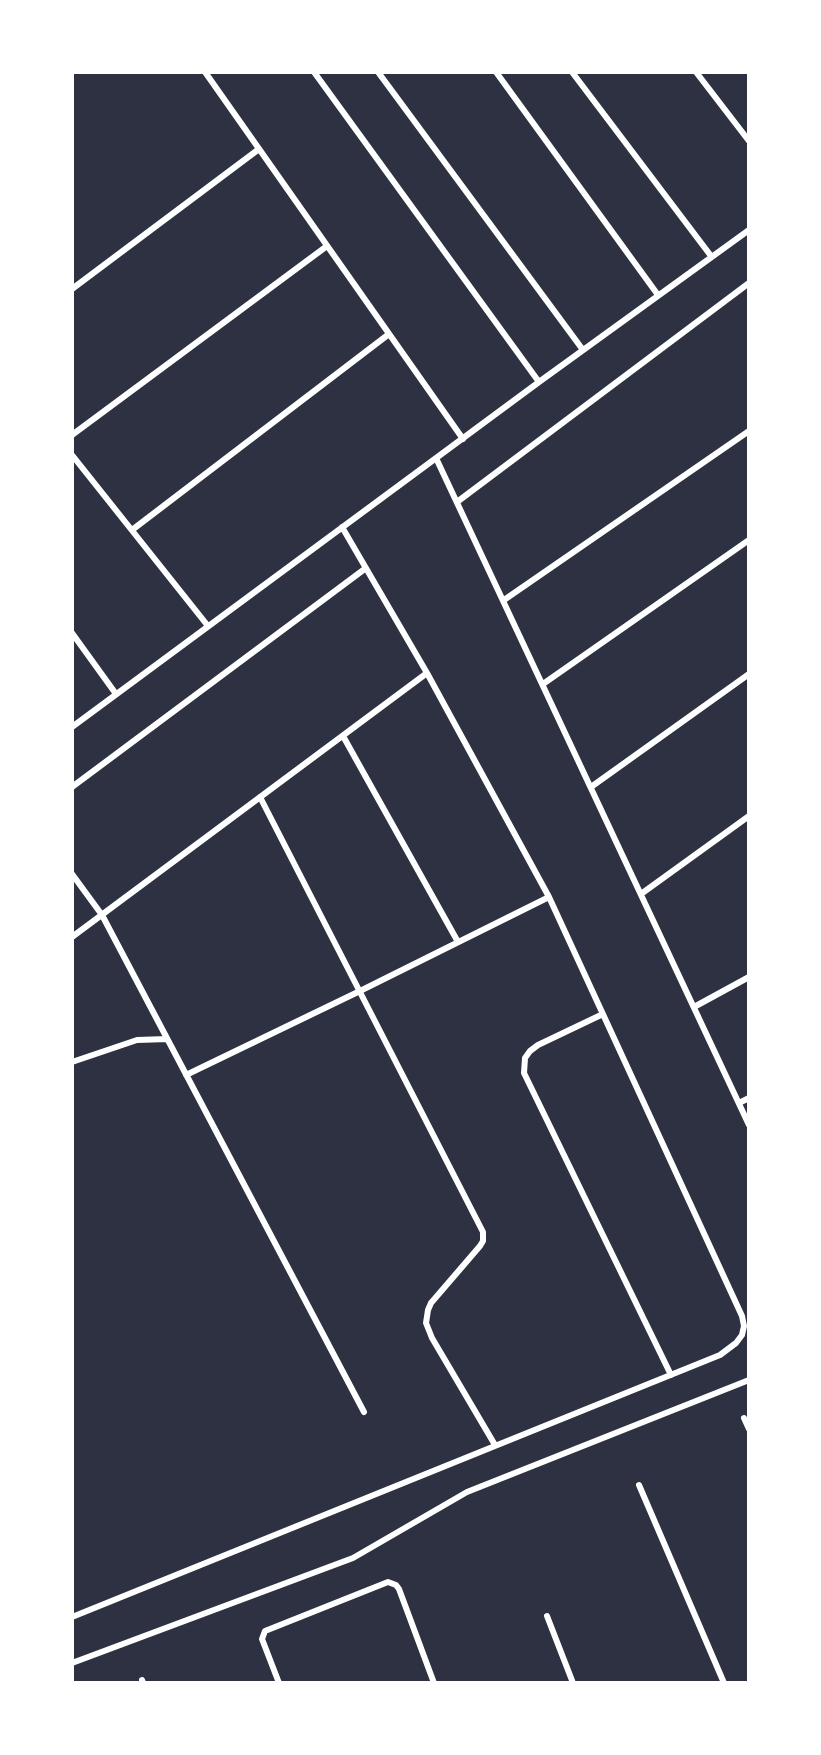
<!DOCTYPE html>
<style>
body{margin:0}
#map{position:relative;width:821px;height:1755px;overflow:hidden;background:#2d3142;font-family:"PT Sans",sans-serif}
canvas{display:block}
.frame{position:absolute;inset:0;border:74px solid #fff;pointer-events:none}
</style>
<div id="map">
<canvas width="821" height="1755"></canvas>
<div class="frame"></div>
</div>
<script>
const c = document.querySelector('canvas').getContext('2d');
c.lineJoin = 'round';
const poly = rows => new Path2D(rows.map(r => 'M' + r).join(''));
function strokePath(path, color, width, dash) { c.strokeStyle = color; c.lineWidth = width; c.lineCap = dash ? 'butt' : 'round'; c.setLineDash(dash || []); c.stroke(path); }
strokePath(poly([
 [205,72,463,439],
 [314,72,539,382],
 [378,72,583,350],
 [496,72,658,295],
 [572,72,711,256],
 [696,72,749,141],
 [72,289,259,149],
 [72,435,327,246],
 [72,455,208,626],
 [436,458,749,1125],
 [457,502,749,283],
 [132,530,389,334],
 [504,600,749,431],
 [72,633,116,694],
 [543,684,749,540],
 [72,727,539,382,749,230],
 [343,736,458,942],
 [72,787,366,568],
 [591,787,749,674],
 [260,797,483,1232,483,1241,480,1246,431,1303,428,1310,426,1323,432,1338,495,1445],
 [72,874,102,915,364,1412],
 [641,894,749,816],
 [72,937,427,673],
 [694,1007,749,977],
 [603,1014,538,1045,530,1051,525,1058,524,1073,671,1375],
 [72,1062,137,1040,167,1039],
 [186,1075,360,991,549,897],
 [739,1103,749,1098],
 [744,1418,749,1429],
 [639,1485,724,1683],
 [547,1616,573,1683],
 [72,1617,720,1355,736,1343,742,1335,744,1326,742,1316,549,897,427,673,342,527],
 [72,1663,353,1558,467,1492,749,1380],
 [142,1680,143,1683],
 [279,1683,262,1639,265,1631,388,1582,396,1585,399,1589,434,1683]
]), '#fff', 6);
</script>
